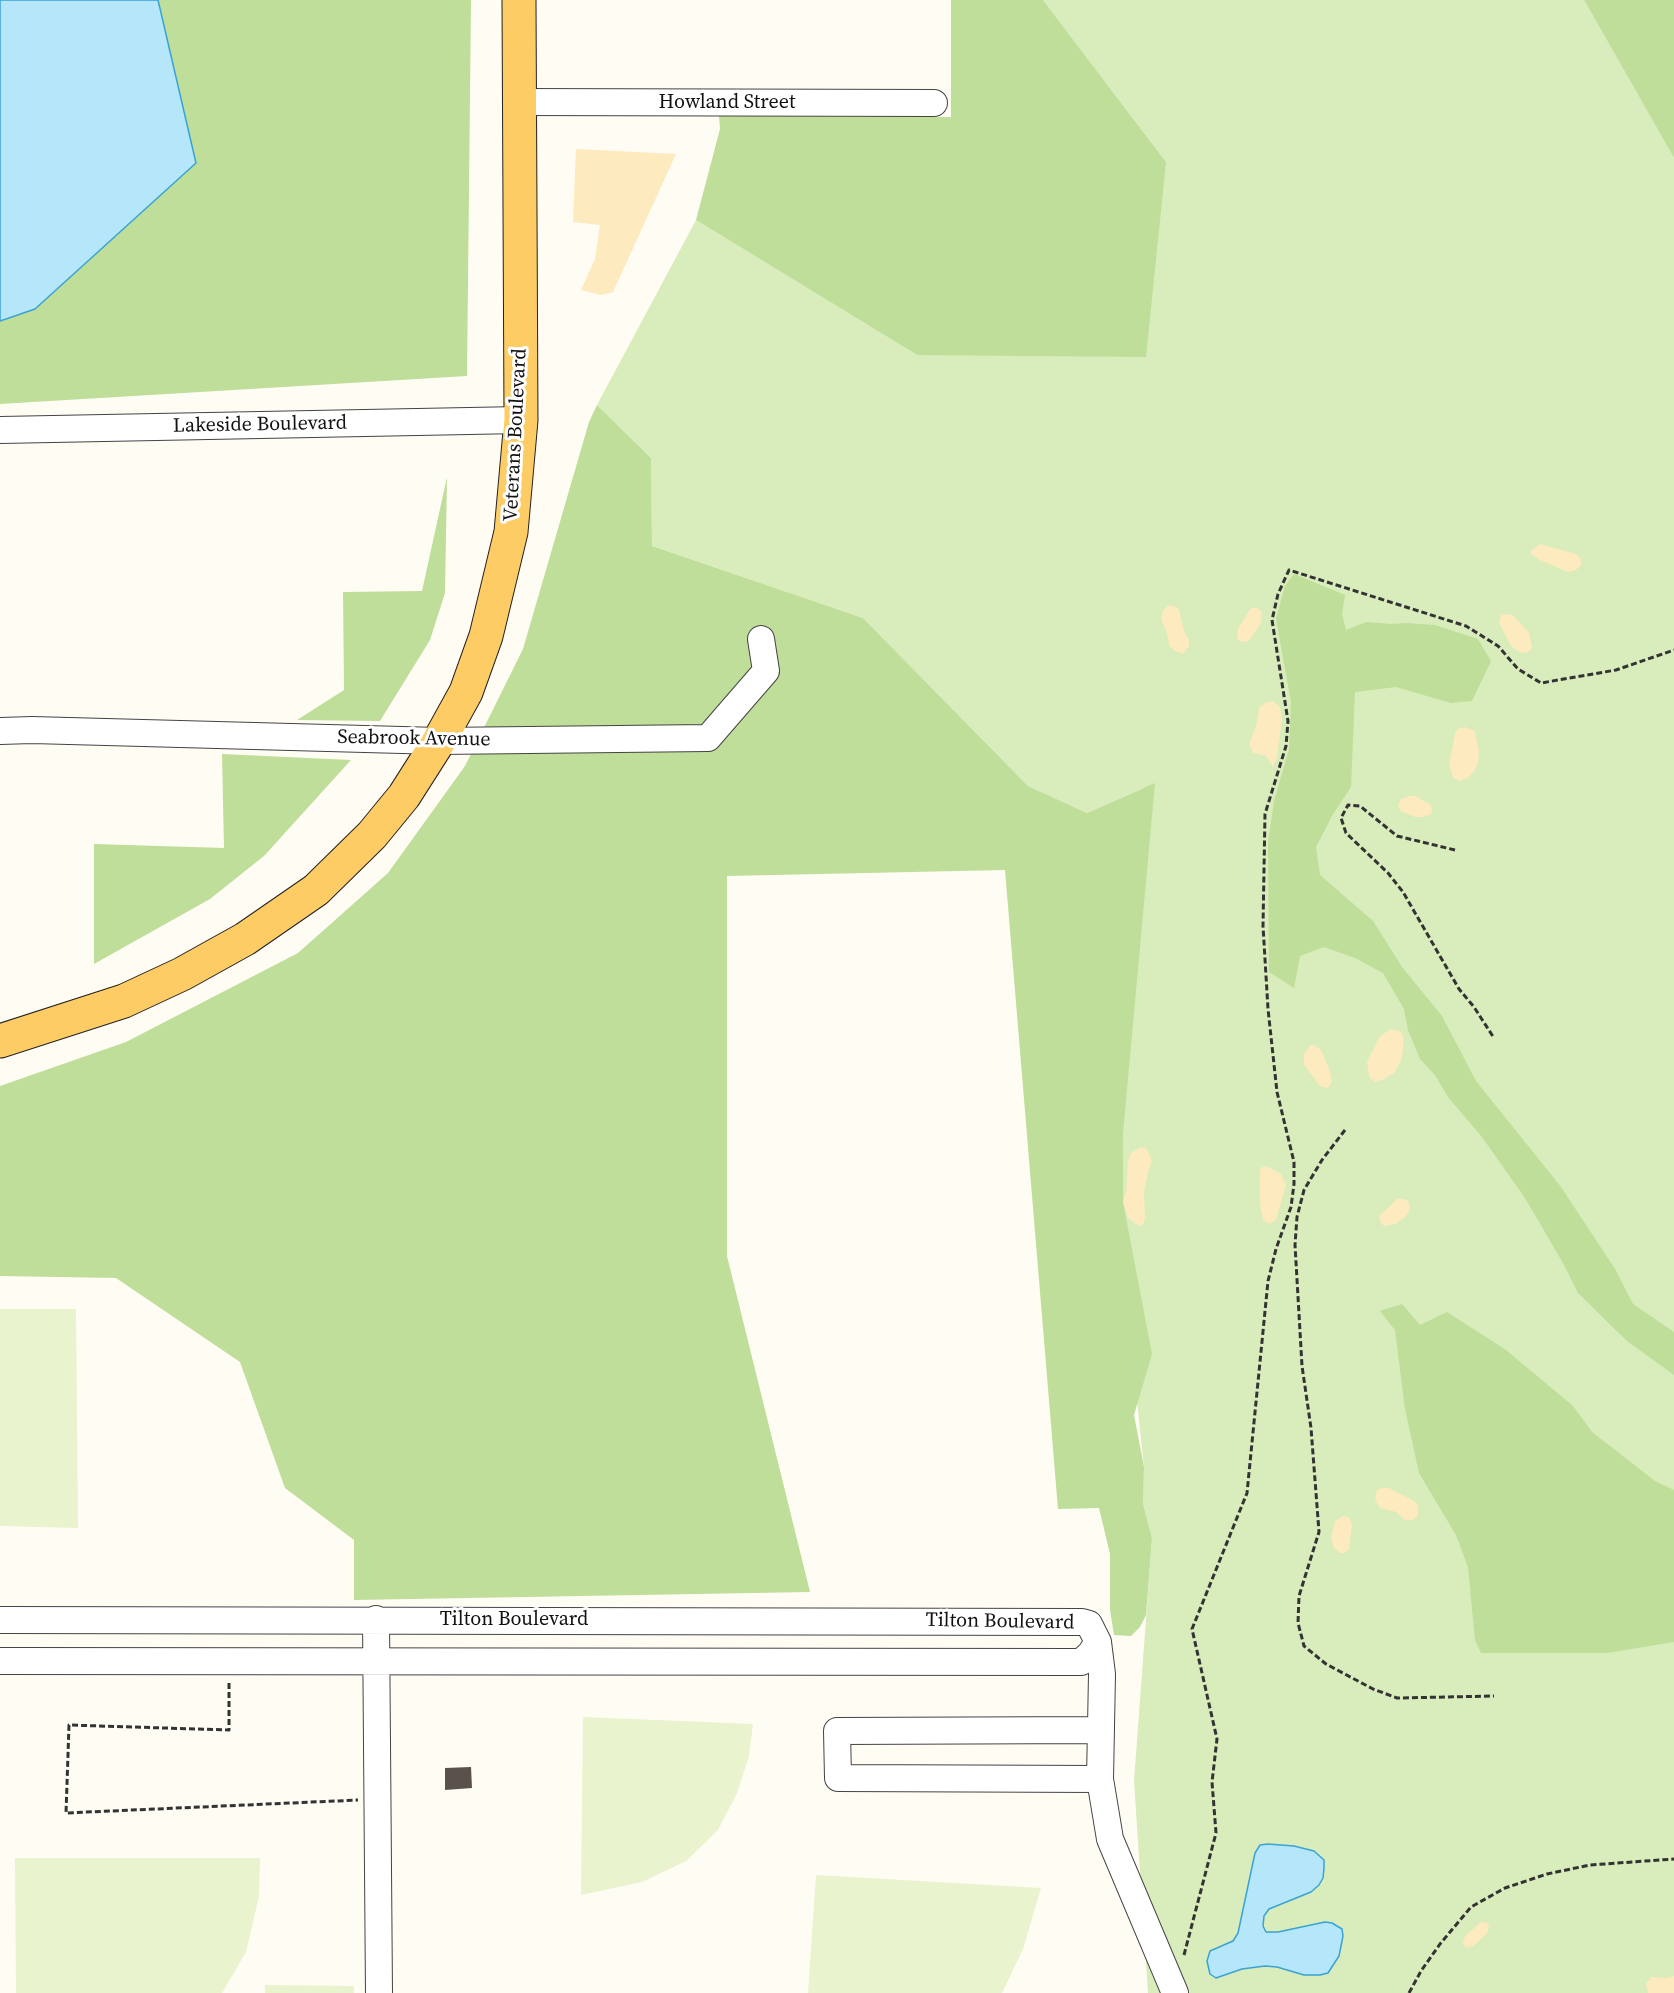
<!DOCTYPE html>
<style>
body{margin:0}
canvas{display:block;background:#fffcf4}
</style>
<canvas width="1674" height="1993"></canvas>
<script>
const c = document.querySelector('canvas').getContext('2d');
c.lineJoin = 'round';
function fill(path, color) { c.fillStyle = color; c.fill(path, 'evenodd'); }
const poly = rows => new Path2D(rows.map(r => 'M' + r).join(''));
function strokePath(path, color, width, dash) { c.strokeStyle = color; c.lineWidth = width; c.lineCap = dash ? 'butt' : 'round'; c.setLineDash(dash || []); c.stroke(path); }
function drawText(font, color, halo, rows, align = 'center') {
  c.font = font + ' "Source Serif 4",serif'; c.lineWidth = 6; c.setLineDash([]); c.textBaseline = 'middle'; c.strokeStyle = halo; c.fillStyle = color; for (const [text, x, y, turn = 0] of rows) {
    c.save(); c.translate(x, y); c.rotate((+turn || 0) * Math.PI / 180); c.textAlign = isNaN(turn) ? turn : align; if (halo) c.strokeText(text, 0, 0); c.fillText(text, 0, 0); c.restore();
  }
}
fill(poly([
 [1043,0,1584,0,1674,158,1674,1993,1148,1993,1134,1781,1152,1538,1143,1504,1144,1467,1114,1184,1143,788,1087,813,1028,786,863,618,652,546,651,458,597,405,696,220,917,355,1166,162]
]), '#d9ecbb');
fill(poly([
 [158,0,471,0,467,376,0,404,0,321,35,309,196,163],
 [951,0,1043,0,1166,162,1146,357,917,355,696,220,720,129,719,116,951,117],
 [1584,0,1674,0,1674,158],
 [597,405,651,458,652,546,863,618,1028,786,1087,813,1155,783,1123,1133,1123,1202,1152,1354,1134,1415,1144,1467,1143,1504,1152,1538,1146,1615,1140,1627,1131,1636,1114,1635,1110,1610,1110,1554,1099,1508,1058,1509,1005,870,727,876,727,1256,810,1592,354,1600,354,1540,285,1488,240,1362,116,1278,0,1276,0,1086,126,1042,298,953,388,873,465,766,523,649,589,422],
 [447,477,445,593,430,640,380,721,297,720,344,690,343,592,422,591],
 [1294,574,1345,595,1342,614,1346,630,1366,622,1391,624,1407,623,1435,625,1478,639,1491,661,1472,701,1451,703,1396,687,1355,692,1351,787,1333,814,1316,847,1320,875,1373,921,1402,967,1442,1016,1476,1081,1561,1187,1615,1269,1633,1304,1674,1332,1674,1375,1627,1341,1578,1293,1563,1263,1525,1198,1482,1137,1448,1097,1435,1075,1420,1059,1408,1030,1404,1009,1383,973,1355,958,1324,947,1300,956,1294,988,1269,972,1268,843,1274,801,1289,749,1291,702,1276,619,1285,586],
 [222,754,351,760,264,856,210,899,94,964,94,844,224,848],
 [1402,1304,1420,1325,1447,1312,1506,1350,1573,1406,1592,1432,1655,1481,1674,1490,1674,1642,1607,1653,1481,1653,1475,1640,1468,1567,1456,1535,1419,1473,1405,1409,1395,1330,1380,1311]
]), '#bede99');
fill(poly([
 [576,149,676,154,613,292,601,295,581,290,595,259,600,225,573,222],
 [1540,544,1576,554,1581,559,1581,565,1576,570,1568,572,1540,560,1531,554,1531,551],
 [1168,605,1177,607,1179,610,1184,631,1189,640,1189,646,1183,654,1175,651,1169,645,1167,633,1161,619,1163,611],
 [1256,607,1261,611,1262,621,1250,640,1245,642,1239,641,1237,636,1238,629,1250,609],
 [1501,614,1513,615,1529,633,1532,647,1530,651,1524,653,1519,652,1511,646,1499,623],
 [1273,701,1280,707,1282,720,1277,758,1273,767,1266,756,1253,753,1249,743,1256,727,1259,708,1265,703],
 [1465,727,1475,731,1479,752,1478,763,1474,771,1468,778,1461,781,1453,778,1449,765,1455,733,1458,729],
 [1409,796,1415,796,1430,804,1432,808,1431,814,1424,817,1415,817,1400,811,1398,805,1400,800],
 [1391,1029,1400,1031,1403,1035,1403,1050,1401,1061,1394,1073,1384,1079,1375,1082,1369,1077,1367,1062,1380,1036],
 [1310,1045,1315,1045,1321,1050,1330,1071,1332,1082,1328,1088,1320,1086,1304,1065,1304,1054],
 [1141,1147,1147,1149,1152,1161,1148,1172,1144,1193,1145,1217,1143,1225,1139,1226,1128,1218,1123,1202,1126,1192,1128,1161,1131,1153],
 [1266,1166,1281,1174,1286,1185,1276,1220,1270,1224,1263,1220,1260,1204,1260,1170,1262,1167],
 [1397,1199,1405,1199,1409,1202,1410,1210,1405,1217,1396,1224,1384,1226,1381,1223,1379,1216],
 [1381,1488,1389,1488,1414,1501,1418,1505,1418,1516,1412,1520,1405,1520,1396,1512,1380,1508,1375,1500,1377,1490],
 [1343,1516,1350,1518,1352,1525,1349,1549,1345,1553,1340,1553,1334,1548,1331,1538,1335,1521],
 [1481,1922,1487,1923,1489,1926,1487,1933,1474,1946,1466,1948,1463,1943,1465,1936],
 [1674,1976,1674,1993,1648,1993,1646,1984,1651,1977,1667,1978]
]), '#fdeabe');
fill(poly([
 [0,1309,76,1309,78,1528,0,1526],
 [583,1717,753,1724,749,1756,737,1793,718,1830,686,1861,642,1882,581,1895],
 [15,1858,260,1858,259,1896,246,1952,222,1993,16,1993],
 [816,1875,1041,1888,1023,1949,1002,1993,808,1993],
 [265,1985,354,1986,354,1993,265,1993]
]), '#e9f3cd');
const water = poly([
 [0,0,158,0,196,163,35,309,0,321,0,0],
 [1268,1844,1294,1846,1314,1851,1324,1860,1324,1868,1323,1878,1319,1885,1311,1892,1269,1909,1264,1916,1263,1926,1266,1932,1278,1932,1325,1922,1332,1923,1342,1929,1343,1936,1339,1956,1328,1973,1320,1975,1304,1975,1277,1967,1265,1966,1242,1969,1216,1978,1210,1974,1207,1961,1210,1951,1233,1941,1238,1933,1255,1853,1260,1845,1268,1844]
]);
fill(water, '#b6e6f9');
strokePath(water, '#39a3d4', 1.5);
fill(poly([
 [471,1767,472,1788,445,1790,445,1768]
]), '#5a504c');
const minor = poly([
 [519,102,934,103],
 [0,430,521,420],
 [0,731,32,730,439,741,708,738,766,671,761,639],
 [376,1619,379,1993],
 [0,1620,1082,1622,1089,1624,1098,1642,1102,1674,1100,1779,1110,1839,1175,1993],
 [0,1661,1081,1662,1090,1654,1098,1642],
 [1100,1779,838,1778,837,1731,1101,1730]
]);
const major = poly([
 [0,1041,124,1001,182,974,245,939,316,890,372,835,404,796,439,741,466,692,486,636,511,532,521,420,519,0]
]);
strokePath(minor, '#444', 28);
strokePath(major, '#222', 35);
strokePath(poly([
 [1455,850,1397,836,1360,806,1348,805,1341,818,1346,833,1388,873,1403,892,1459,989,1474,1007,1494,1038],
 [1345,1130,1322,1160,1304,1190,1297,1217,1295,1245,1302,1366,1311,1428,1319,1532,1299,1596,1298,1623,1304,1646,1326,1664,1373,1689,1397,1698,1494,1696],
 [229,1683,229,1730,69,1725,66,1813,358,1800],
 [1184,1955,1216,1833,1212,1782,1217,1739,1192,1629,1247,1493,1268,1281,1276,1249,1291,1207,1294,1184,1294,1162,1277,1092,1268,1009,1263,926,1265,814,1286,746,1288,721,1272,620,1278,594,1289,570,1466,626,1498,646,1518,669,1541,683,1616,670,1674,650],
 [1409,1993,1421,1971,1440,1944,1471,1907,1505,1888,1547,1874,1590,1865,1674,1859]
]), '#333', 3, [6, 3]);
strokePath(minor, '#fff', 26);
strokePath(major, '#fecc65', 33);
drawText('20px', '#111', '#fff', [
 ["Howland Street",727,103],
 ["Lakeside Boulevard",260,425,-1],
 ["Veterans Boulevard",516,435,-87],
 ["Seabrook Avenue",414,739,1],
 ["Tilton Boulevard",514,1620],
 ["Tilton Boulevard",1000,1622,1]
]);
</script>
